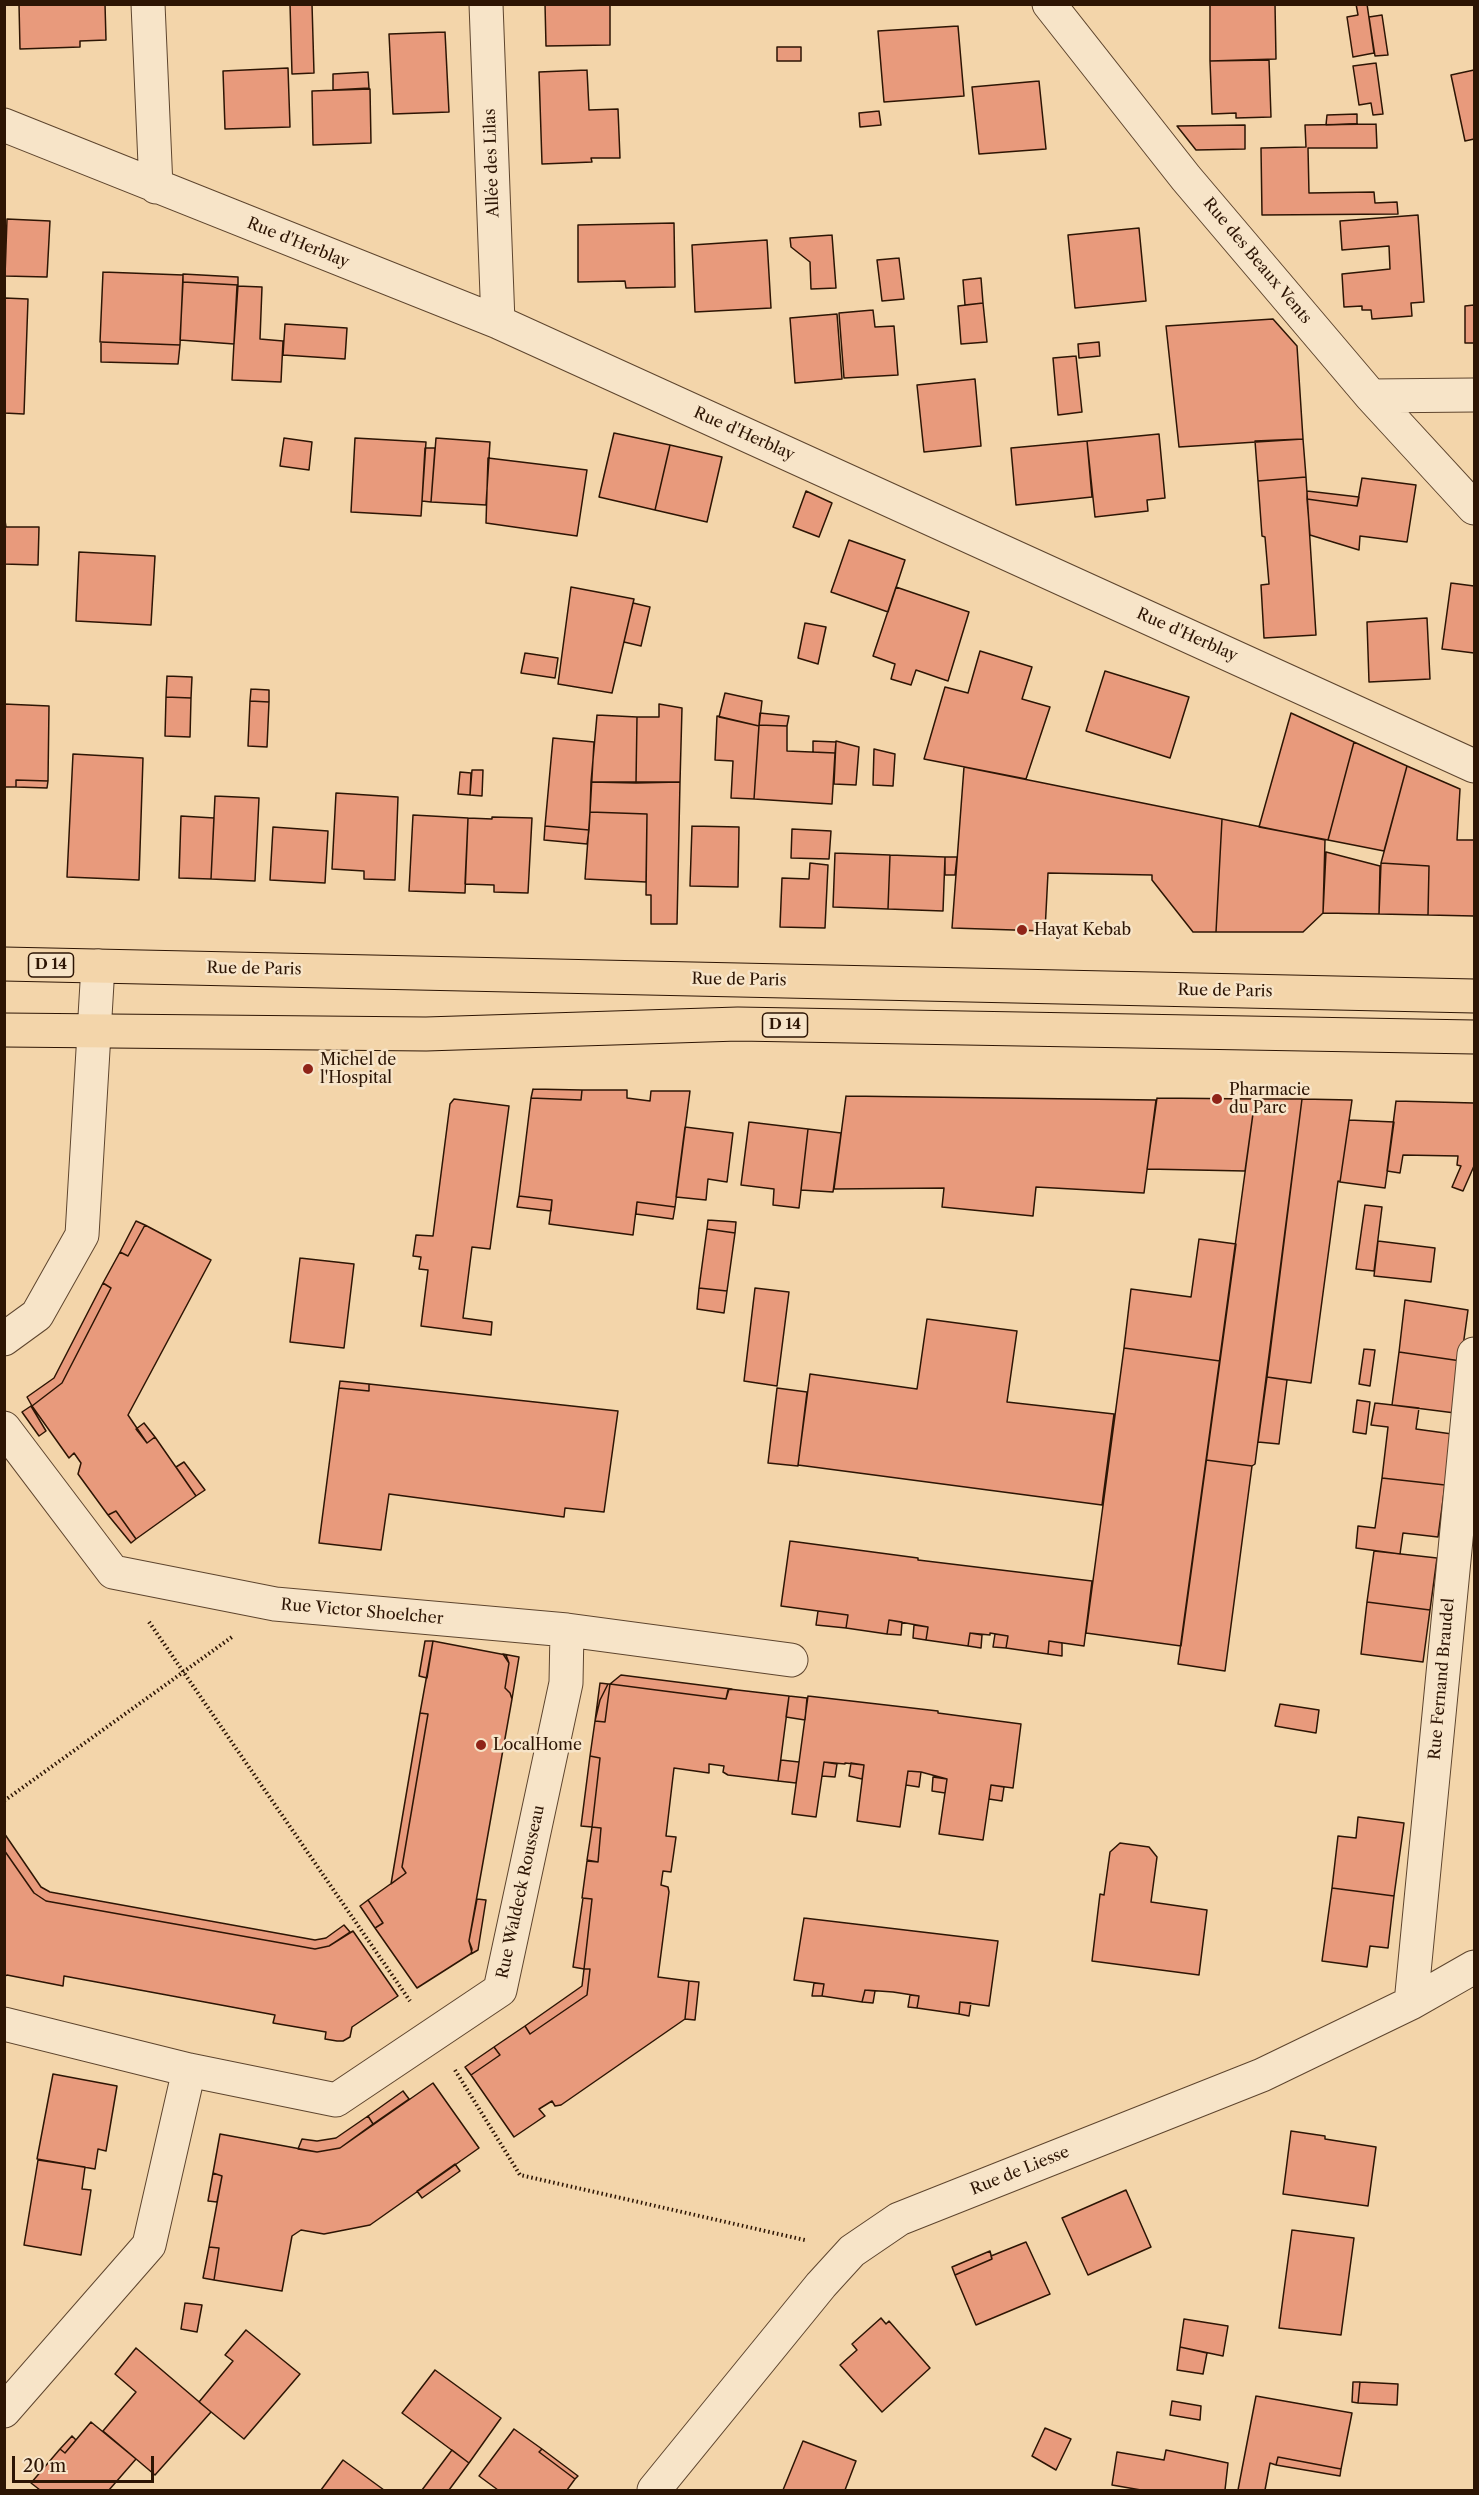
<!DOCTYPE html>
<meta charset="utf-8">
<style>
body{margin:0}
#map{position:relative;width:1479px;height:2495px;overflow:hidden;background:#f3d5aa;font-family:"Libre Caslon Text",serif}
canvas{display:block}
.frame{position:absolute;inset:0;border:6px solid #2d1504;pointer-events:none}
.scale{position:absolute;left:12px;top:2456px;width:142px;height:27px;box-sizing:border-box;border:3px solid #2d1504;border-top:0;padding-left:8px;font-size:18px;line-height:21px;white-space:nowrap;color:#2d1504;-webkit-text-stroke:4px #f7e4c8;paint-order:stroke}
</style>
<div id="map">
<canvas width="1479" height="2495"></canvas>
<div class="frame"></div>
<div class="scale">20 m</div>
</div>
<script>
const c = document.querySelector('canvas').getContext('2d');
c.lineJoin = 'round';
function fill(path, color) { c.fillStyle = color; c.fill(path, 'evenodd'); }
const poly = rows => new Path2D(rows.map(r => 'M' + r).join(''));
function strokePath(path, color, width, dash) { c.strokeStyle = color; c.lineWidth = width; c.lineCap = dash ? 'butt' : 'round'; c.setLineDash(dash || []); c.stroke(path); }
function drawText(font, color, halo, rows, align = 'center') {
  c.font = font + ' "Libre Caslon Text",serif'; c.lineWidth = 5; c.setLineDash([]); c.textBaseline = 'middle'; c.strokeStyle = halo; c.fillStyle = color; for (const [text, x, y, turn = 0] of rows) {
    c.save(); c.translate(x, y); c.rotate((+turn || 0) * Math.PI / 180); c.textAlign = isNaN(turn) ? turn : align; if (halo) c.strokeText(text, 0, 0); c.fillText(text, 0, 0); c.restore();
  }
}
const building = poly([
 [19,4,105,4,106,40,80,41,80,47,20,49,19,4],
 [290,4,312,4,314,73,292,74,290,4],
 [545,4,610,4,610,45,546,46,545,4],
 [1210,4,1275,4,1276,59,1210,61,1210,4],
 [1356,4,1367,4,1374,53,1353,57,1347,17,1358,15,1356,4],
 [1382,15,1388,55,1375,56,1369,17,1382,15],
 [958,26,964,96,884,102,878,31,958,26],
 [445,32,449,112,393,114,389,34,445,32],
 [777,47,801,47,801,61,777,61,777,47],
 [1269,60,1271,117,1236,118,1236,113,1212,114,1210,61,1269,60],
 [1376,63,1383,114,1373,115,1371,103,1359,105,1353,66,1376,63],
 [288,68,290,127,225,129,223,71,288,68],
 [587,70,589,110,618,109,620,158,591,158,592,162,542,164,539,72,587,70],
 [1474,70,1474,139,1465,141,1451,75,1474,70],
 [368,72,369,88,333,90,333,74,368,72],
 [1039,81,1046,149,979,154,972,87,1039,81],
 [370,89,371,143,313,145,312,91,370,89],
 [879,111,881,125,860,127,859,113,879,111],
 [1357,114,1357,124,1326,125,1327,115,1357,114],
 [1376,124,1377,148,1308,148,1309,193,1374,192,1375,203,1397,202,1398,214,1262,215,1261,148,1306,147,1305,125,1376,124],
 [1245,125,1245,149,1196,150,1177,126,1245,125],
 [1418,215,1424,302,1411,303,1412,316,1372,319,1371,310,1362,310,1362,306,1344,307,1342,274,1390,269,1389,246,1342,250,1340,221,1418,215],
 [7,219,50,221,47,277,5,276,7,219],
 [674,223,675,287,626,288,625,281,578,282,578,225,674,223],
 [1139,228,1146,301,1075,308,1068,235,1139,228],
 [832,235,836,288,811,289,810,262,791,247,790,238,832,235],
 [767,240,771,308,695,312,692,245,767,240],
 [899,258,904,299,882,301,877,260,899,258],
 [103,272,183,275,180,345,100,342,103,272],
 [183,274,238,277,238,285,183,282,183,274],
 [981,278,983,303,965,305,963,280,981,278],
 [183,282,238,285,234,344,180,340,183,282],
 [237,286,262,287,260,339,283,341,281,382,232,380,237,286],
 [5,298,28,299,24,414,4,413,5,298],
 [983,303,987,342,961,344,958,306,983,303],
 [1474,305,1474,343,1465,343,1465,306,1474,305],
 [873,310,875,327,894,326,898,375,844,378,839,313,873,310],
 [837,314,842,379,795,383,790,318,837,314],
 [1273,319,1297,346,1303,439,1179,447,1166,326,1273,319],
 [285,324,347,328,345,359,283,355,285,324],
 [101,342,180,345,178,364,101,362,101,342],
 [1099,342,1100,356,1079,358,1078,344,1099,342],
 [1076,356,1082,412,1058,415,1053,358,1076,356],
 [975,379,981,446,924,452,917,385,975,379],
 [614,433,670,445,655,510,599,497,614,433],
 [1159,434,1165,498,1147,500,1148,511,1095,517,1087,441,1159,434],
 [284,438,312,442,309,470,280,466,284,438],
 [355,438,426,442,421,516,351,512,355,438],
 [436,438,490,442,486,505,431,502,436,438],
 [1303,439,1306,477,1258,481,1255,441,1303,439],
 [1087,441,1092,497,1016,505,1011,448,1087,441],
 [670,445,722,457,707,522,655,510,670,445],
 [425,448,435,448,431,502,422,501,425,448],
 [488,458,587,470,577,536,486,523,488,458],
 [1306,477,1316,635,1264,638,1261,585,1269,584,1265,537,1262,536,1258,481,1306,477],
 [1362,478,1416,485,1407,542,1360,536,1359,550,1310,535,1307,499,1357,506,1362,478],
 [806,491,832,503,819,537,793,527,806,491],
 [1307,491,1359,497,1357,506,1307,499,1307,491],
 [4,514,6,527,39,527,38,565,4,564,4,514],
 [849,540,905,560,888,612,831,592,849,540],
 [79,552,155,556,151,625,76,621,79,552],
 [1451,583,1474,586,1474,653,1442,649,1451,583],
 [571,587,634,599,612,693,558,684,571,587],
 [896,587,969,612,948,681,916,670,911,685,891,679,895,664,873,656,896,587],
 [633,603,650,607,641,646,624,642,633,603],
 [1427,618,1430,679,1369,682,1367,622,1427,618],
 [805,623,826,627,818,664,798,658,805,623],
 [980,651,1032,667,1022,699,1050,707,1026,779,924,759,945,687,968,693,980,651],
 [525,653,558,658,555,678,521,673,525,653],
 [1105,671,1189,697,1170,758,1086,731,1105,671],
 [167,676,192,677,191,698,166,697,167,676],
 [251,689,269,690,269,702,250,701,251,689],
 [725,693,762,701,759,726,719,717,725,693],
 [166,697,191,698,190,737,165,736,166,697],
 [250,701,269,702,267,747,248,746,250,701],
 [4,704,49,706,48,781,16,780,16,787,4,787,4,704],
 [659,704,682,708,680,782,636,783,637,717,659,717,659,704],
 [760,713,789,716,787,726,759,725,760,713],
 [1291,713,1354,742,1328,840,1259,827,1291,713],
 [597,715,637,717,636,783,591,782,597,715],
 [717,716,759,726,754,799,731,798,733,761,715,760,717,716],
 [759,725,787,726,787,751,835,753,832,804,754,799,759,725],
 [553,738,594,742,589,830,545,826,553,738],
 [813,741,836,742,835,753,813,752,813,741],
 [836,741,859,747,856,785,834,784,836,741],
 [1354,742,1407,766,1384,851,1328,840,1354,742],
 [874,749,895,754,893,786,873,785,874,749],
 [73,754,143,758,139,880,67,877,73,754],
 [1407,766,1460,789,1457,840,1474,840,1474,916,1428,915,1429,866,1381,863,1407,766],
 [964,767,1222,819,1216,932,1193,932,1152,880,1152,875,1048,873,1045,931,952,928,964,767],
 [472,770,483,770,482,796,470,795,472,770],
 [460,772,471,773,470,795,458,794,460,772],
 [16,780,48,781,47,788,16,787,16,780],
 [591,782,680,782,677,924,651,924,651,895,646,895,647,814,590,812,591,782],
 [336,793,398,797,395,880,364,879,364,871,332,869,336,793],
 [215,796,259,798,255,881,211,879,215,796],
 [590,812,647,814,646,882,585,879,590,812],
 [413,815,468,818,465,893,409,891,413,815],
 [181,816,214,818,211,879,179,878,181,816],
 [492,817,532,818,528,893,494,892,494,885,465,884,468,818,492,819,492,817],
 [1222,819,1325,840,1323,913,1303,932,1216,932,1222,819],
 [545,826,589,830,587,844,544,840,545,826],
 [692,826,739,827,738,887,690,886,692,826],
 [273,827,328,831,325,883,270,880,273,827],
 [792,829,831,831,829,859,791,858,792,829],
 [1326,852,1380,866,1379,914,1323,913,1326,852],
 [835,853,890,855,888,909,833,907,835,853],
 [890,855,945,857,943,911,888,909,890,855],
 [945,857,957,857,955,875,945,875,945,857],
 [810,863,828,865,825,928,780,927,782,878,809,879,810,863],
 [1381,863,1429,866,1428,915,1379,914,1381,863],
 [533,1089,582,1090,581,1100,531,1098,533,1089],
 [582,1090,627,1090,627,1098,650,1101,651,1091,690,1091,675,1207,637,1202,633,1235,549,1224,552,1200,519,1196,531,1098,581,1100,582,1090],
 [846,1096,1156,1100,1144,1193,1036,1187,1033,1216,942,1207,944,1188,834,1189,846,1096],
 [1157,1098,1255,1099,1245,1171,1147,1169,1157,1098],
 [454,1099,509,1106,490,1249,472,1247,463,1318,492,1322,491,1335,421,1326,428,1270,419,1269,421,1257,413,1256,416,1235,433,1236,450,1104,454,1099],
 [1255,1099,1302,1099,1255,1464,1252,1466,1206,1460,1255,1099],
 [1302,1099,1352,1100,1340,1182,1338,1181,1311,1383,1267,1377,1302,1099],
 [1396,1101,1474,1103,1474,1166,1463,1191,1452,1187,1461,1166,1457,1165,1458,1156,1403,1155,1400,1173,1387,1171,1396,1101],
 [1349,1120,1394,1122,1385,1188,1340,1182,1349,1120],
 [749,1122,808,1129,799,1208,773,1205,774,1189,741,1185,749,1122],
 [685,1127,733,1133,727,1182,708,1179,706,1200,676,1197,685,1127],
 [808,1129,841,1133,833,1192,801,1190,808,1129],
 [519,1196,552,1200,551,1211,517,1207,519,1196],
 [637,1202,675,1207,673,1219,636,1214,637,1202],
 [1365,1205,1382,1207,1374,1271,1356,1269,1365,1205],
 [708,1220,736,1222,735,1233,707,1229,708,1220],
 [136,1221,145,1225,128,1256,120,1252,136,1221],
 [145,1225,211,1260,128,1415,147,1443,155,1437,196,1496,136,1539,116,1511,108,1515,78,1474,81,1463,74,1453,69,1458,32,1406,62,1383,111,1288,103,1283,120,1252,128,1256,145,1225],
 [707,1229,735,1233,727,1291,699,1288,707,1229],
 [1199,1239,1236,1244,1220,1361,1124,1348,1131,1289,1191,1297,1199,1239],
 [1378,1241,1435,1248,1431,1282,1374,1276,1378,1241],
 [300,1258,354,1264,344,1348,290,1342,300,1258],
 [103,1283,111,1288,62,1383,32,1406,27,1397,54,1378,103,1283],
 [699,1288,727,1291,724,1313,697,1309,699,1288],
 [755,1288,789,1292,777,1386,744,1381,755,1288],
 [1405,1300,1468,1310,1461,1361,1399,1352,1405,1300],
 [927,1319,1017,1331,1007,1402,1114,1414,1102,1505,798,1465,810,1374,917,1389,927,1319],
 [1124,1348,1220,1361,1181,1646,1086,1633,1124,1348],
 [1364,1349,1375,1350,1370,1386,1359,1384,1364,1349],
 [1399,1352,1461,1361,1455,1413,1392,1405,1399,1352],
 [1267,1377,1287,1380,1279,1444,1258,1442,1267,1377],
 [340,1381,369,1384,369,1391,339,1388,340,1381],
 [369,1384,618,1411,604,1512,565,1508,564,1517,389,1494,381,1550,319,1543,339,1388,369,1391,369,1384],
 [777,1388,807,1392,798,1466,768,1463,777,1388],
 [1357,1400,1370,1402,1366,1434,1353,1432,1357,1400],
 [1375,1403,1419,1408,1416,1429,1452,1434,1445,1485,1382,1478,1388,1427,1371,1425,1375,1403],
 [31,1406,46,1431,39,1436,22,1412,31,1406],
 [144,1423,155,1437,147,1443,136,1429,144,1423],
 [1206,1460,1252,1466,1225,1671,1178,1664,1206,1460],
 [184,1462,205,1490,196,1496,176,1467,184,1462],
 [1382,1478,1445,1485,1438,1537,1403,1533,1400,1554,1356,1548,1358,1526,1375,1528,1382,1478],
 [116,1511,136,1539,131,1543,108,1515,116,1511],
 [790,1541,918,1558,918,1560,1092,1581,1084,1646,1049,1641,1048,1654,1006,1648,1008,1636,990,1633,990,1635,970,1633,968,1646,926,1640,928,1627,889,1620,887,1634,846,1628,848,1615,781,1606,790,1541],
 [1374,1551,1437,1558,1430,1610,1367,1602,1374,1551],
 [1367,1602,1430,1610,1423,1662,1361,1654,1367,1602],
 [818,1611,848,1615,846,1628,816,1625,818,1611],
 [889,1620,902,1622,901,1635,887,1634,889,1620],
 [914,1625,928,1627,926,1640,913,1638,914,1625],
 [970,1633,982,1635,981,1648,968,1646,970,1633],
 [995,1634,1008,1636,1006,1648,993,1647,995,1634],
 [425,1641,433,1641,427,1678,419,1676,425,1641],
 [433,1641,506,1655,509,1663,505,1688,510,1693,512,1699,469,1941,472,1953,417,1988,375,1928,383,1923,368,1900,406,1873,402,1867,428,1714,420,1713,433,1641],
 [1049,1641,1062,1643,1062,1656,1048,1654,1049,1641],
 [503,1654,519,1657,512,1699,510,1693,505,1688,509,1663,503,1654],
 [621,1675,732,1689,728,1690,726,1699,610,1684,621,1675],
 [600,1683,608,1684,600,1700,595,1721,600,1683],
 [608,1684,610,1684,605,1722,595,1721,600,1700,608,1684],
 [610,1684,726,1699,729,1689,789,1696,778,1781,728,1775,723,1772,724,1766,709,1764,709,1773,674,1768,666,1836,676,1837,671,1872,663,1871,661,1885,668,1887,669,1892,658,1977,689,1981,685,2019,561,2105,555,2106,552,2101,539,2109,545,2116,514,2137,471,2075,500,2055,494,2047,525,2026,530,2034,587,1995,590,1969,584,1969,592,1899,582,1898,587,1861,598,1862,601,1828,592,1827,600,1758,590,1756,595,1721,605,1722,610,1684],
 [789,1696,807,1698,805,1720,786,1717,789,1696],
 [808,1696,938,1711,938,1713,1021,1724,1013,1788,991,1785,983,1840,939,1834,947,1779,921,1772,908,1771,900,1827,857,1821,864,1765,845,1763,845,1764,824,1762,816,1817,792,1814,808,1696],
 [1280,1704,1319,1710,1316,1733,1275,1726,1280,1704],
 [420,1713,428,1714,402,1867,406,1873,391,1884,420,1713],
 [590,1756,600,1758,592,1827,581,1826,590,1756],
 [781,1760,799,1762,796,1783,778,1781,781,1760],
 [824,1762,837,1764,835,1777,822,1776,824,1762],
 [851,1763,864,1765,862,1779,849,1776,851,1763],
 [908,1771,921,1772,919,1787,906,1785,908,1771],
 [933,1777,947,1779,945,1793,932,1791,933,1777],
 [991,1785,1004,1787,1002,1801,989,1799,991,1785],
 [1358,1817,1404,1823,1394,1896,1332,1888,1338,1836,1356,1838,1358,1817],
 [592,1827,601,1828,598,1862,587,1860,592,1827],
 [4,1833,41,1887,50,1892,315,1940,326,1938,344,1925,350,1932,329,1946,315,1949,46,1901,34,1893,4,1850,4,1833],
 [1120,1843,1149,1847,1157,1857,1151,1902,1207,1910,1199,1975,1092,1961,1100,1894,1104,1895,1110,1852,1120,1843],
 [4,1850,34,1893,46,1901,315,1949,329,1946,353,1931,398,1996,352,2027,350,2037,343,2041,337,2041,325,2039,326,2032,273,2023,275,2015,64,1976,63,1986,7,1975,4,1977,4,1850],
 [1332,1888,1394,1896,1388,1948,1370,1946,1367,1967,1322,1961,1332,1888],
 [583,1898,592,1899,584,1969,573,1967,583,1898],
 [477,1899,486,1900,478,1950,471,1954,472,1949,469,1941,477,1899],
 [368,1900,383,1923,375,1928,360,1906,368,1900],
 [804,1918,998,1941,989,2006,960,2002,959,2014,917,2008,919,1996,893,1992,865,1990,862,2002,822,1996,824,1984,794,1980,804,1918],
 [584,1969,590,1969,587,1995,530,2034,525,2026,582,1986,584,1969],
 [689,1981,699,1982,695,2020,685,2019,689,1981],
 [814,1983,824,1984,822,1996,812,1996,814,1983],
 [865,1990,875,1991,873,2003,862,2002,865,1990],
 [910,1995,919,1996,917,2008,908,2007,910,1995],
 [960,2002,971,2003,969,2016,959,2014,960,2002],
 [494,2047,500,2055,471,2075,465,2067,494,2047],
 [53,2074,117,2086,106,2151,98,2149,95,2169,37,2159,53,2074],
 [433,2083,479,2148,370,2225,324,2234,301,2230,292,2236,282,2291,214,2280,219,2248,209,2247,222,2176,213,2173,220,2134,317,2152,340,2148,433,2083],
 [403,2091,409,2099,373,2124,368,2116,403,2091],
 [368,2116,373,2124,340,2148,317,2152,298,2149,302,2139,317,2141,336,2138,368,2116],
 [1291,2131,1325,2136,1325,2139,1376,2147,1368,2206,1283,2194,1291,2131],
 [38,2160,85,2167,82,2189,91,2190,81,2255,24,2245,38,2160],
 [455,2164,460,2171,422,2198,417,2191,455,2164],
 [213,2173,222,2176,217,2202,208,2201,213,2173],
 [1126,2190,1151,2247,1088,2275,1062,2218,1126,2190],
 [1292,2230,1354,2238,1341,2335,1279,2328,1292,2230],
 [1026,2242,1050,2294,976,2325,955,2275,992,2259,991,2256,1026,2242],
 [209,2247,219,2248,214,2280,203,2278,209,2247],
 [990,2251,992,2259,955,2275,952,2267,990,2251],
 [185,2303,202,2305,197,2332,181,2329,185,2303],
 [881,2318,886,2324,889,2321,930,2368,882,2412,840,2365,857,2350,852,2344,881,2318],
 [1184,2319,1228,2326,1223,2356,1180,2347,1184,2319],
 [246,2330,300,2374,244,2439,199,2402,233,2361,225,2355,246,2330],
 [1180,2347,1207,2353,1203,2374,1177,2370,1180,2347],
 [136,2348,211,2412,155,2475,103,2431,136,2392,115,2374,136,2348],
 [435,2370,501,2418,469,2463,402,2413,435,2370],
 [1353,2382,1360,2382,1358,2403,1352,2402,1353,2382],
 [1360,2382,1398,2384,1397,2405,1358,2403,1360,2382],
 [1256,2396,1352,2413,1341,2469,1278,2457,1276,2465,1270,2463,1265,2490,1238,2490,1256,2396],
 [1172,2401,1201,2406,1200,2420,1170,2415,1172,2401],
 [91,2422,136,2459,109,2490,40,2490,31,2483,60,2449,65,2453,91,2422],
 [1045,2428,1071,2439,1056,2470,1032,2456,1045,2428],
 [514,2429,542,2449,539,2452,575,2479,567,2490,498,2490,479,2476,514,2429],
 [72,2436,76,2440,65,2453,60,2449,72,2436],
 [803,2441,856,2461,845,2490,783,2490,803,2441],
 [542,2449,578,2476,575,2479,539,2452,542,2449],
 [452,2450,469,2463,449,2490,422,2490,452,2450],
 [1166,2450,1228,2463,1225,2490,1141,2490,1112,2485,1117,2452,1164,2460,1166,2450],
 [1278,2457,1341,2469,1340,2476,1276,2465,1278,2457],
 [343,2460,384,2490,321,2490,343,2460]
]);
fill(building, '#e89a7c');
strokePath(building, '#2d1504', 1.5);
const street = poly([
 [148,4,156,187],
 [486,4,498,322],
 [1049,4,1186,178,1371,396,1474,508],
 [4,125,498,322,1474,766],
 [1371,396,1474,395],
 [4,1339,37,1315,82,1235,98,966],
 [4,1428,113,1572,275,1604,567,1630,791,1660],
 [1411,2003,1474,1354],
 [4,2024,189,2070,336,2100,500,1990,566,1683,567,1630],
 [4,2411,149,2245,189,2070],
 [654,2490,821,2285,852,2251,899,2219,1262,2075,1411,2003,1474,1967]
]);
const primary = poly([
 [4,964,1474,996],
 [4,1030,426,1034,738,1024,1474,1037]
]);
strokePath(street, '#5e452e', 35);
strokePath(primary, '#2d1504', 35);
strokePath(poly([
 [149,1622,410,2001],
 [4,1801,232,1637],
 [455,2070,520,2175,805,2240]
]), '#2d1504', 4, [1.5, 3]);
strokePath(street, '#f7e4c8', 33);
strokePath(primary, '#f3d5aa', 33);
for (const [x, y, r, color] of [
 [1022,930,6,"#8f2418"],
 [308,1069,6,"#8f2418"],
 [1217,1099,6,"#8f2418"],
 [481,1745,6,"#8f2418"]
]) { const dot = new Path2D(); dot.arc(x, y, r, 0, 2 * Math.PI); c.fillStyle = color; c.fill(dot); strokePath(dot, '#f7e4c8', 2); }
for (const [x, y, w] of [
 [51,965,45],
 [785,1025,45]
]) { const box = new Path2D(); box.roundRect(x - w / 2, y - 12, w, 24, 4.5); c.fillStyle = '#f7e4c8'; c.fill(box); strokePath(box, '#2d1504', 1.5); }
drawText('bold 15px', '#2d1504', null, [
 ["D 14",51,965],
 ["D 14",785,1025]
]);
drawText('16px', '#2d1504', '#f7e4c8', [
 ["Allée des Lilas",492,163,-92],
 ["Rue d'Herblay",298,243,22],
 ["Rue des Beaux Vents",1257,261,50],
 ["Rue d'Herblay",744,434,24],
 ["Rue d'Herblay",1187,635,24],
 ["Rue de Paris",254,969,1],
 ["Rue de Paris",739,980,1],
 ["Rue de Paris",1225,991,1],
 ["Rue Victor Shoelcher",362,1612,5],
 ["Rue Fernand Braudel",1442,1679,-85],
 ["Rue Waldeck Rousseau",521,1892,-78],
 ["Rue de Liesse",1020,2171,-22]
]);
drawText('16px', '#2d1504', '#f7e4c8', [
 ["Hayat Kebab",1034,930],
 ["Michel de",320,1060],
 ["l'Hospital",320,1078],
 ["Pharmacie",1229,1090],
 ["du Parc",1229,1108],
 ["LocalHome",493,1745]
], 'left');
</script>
